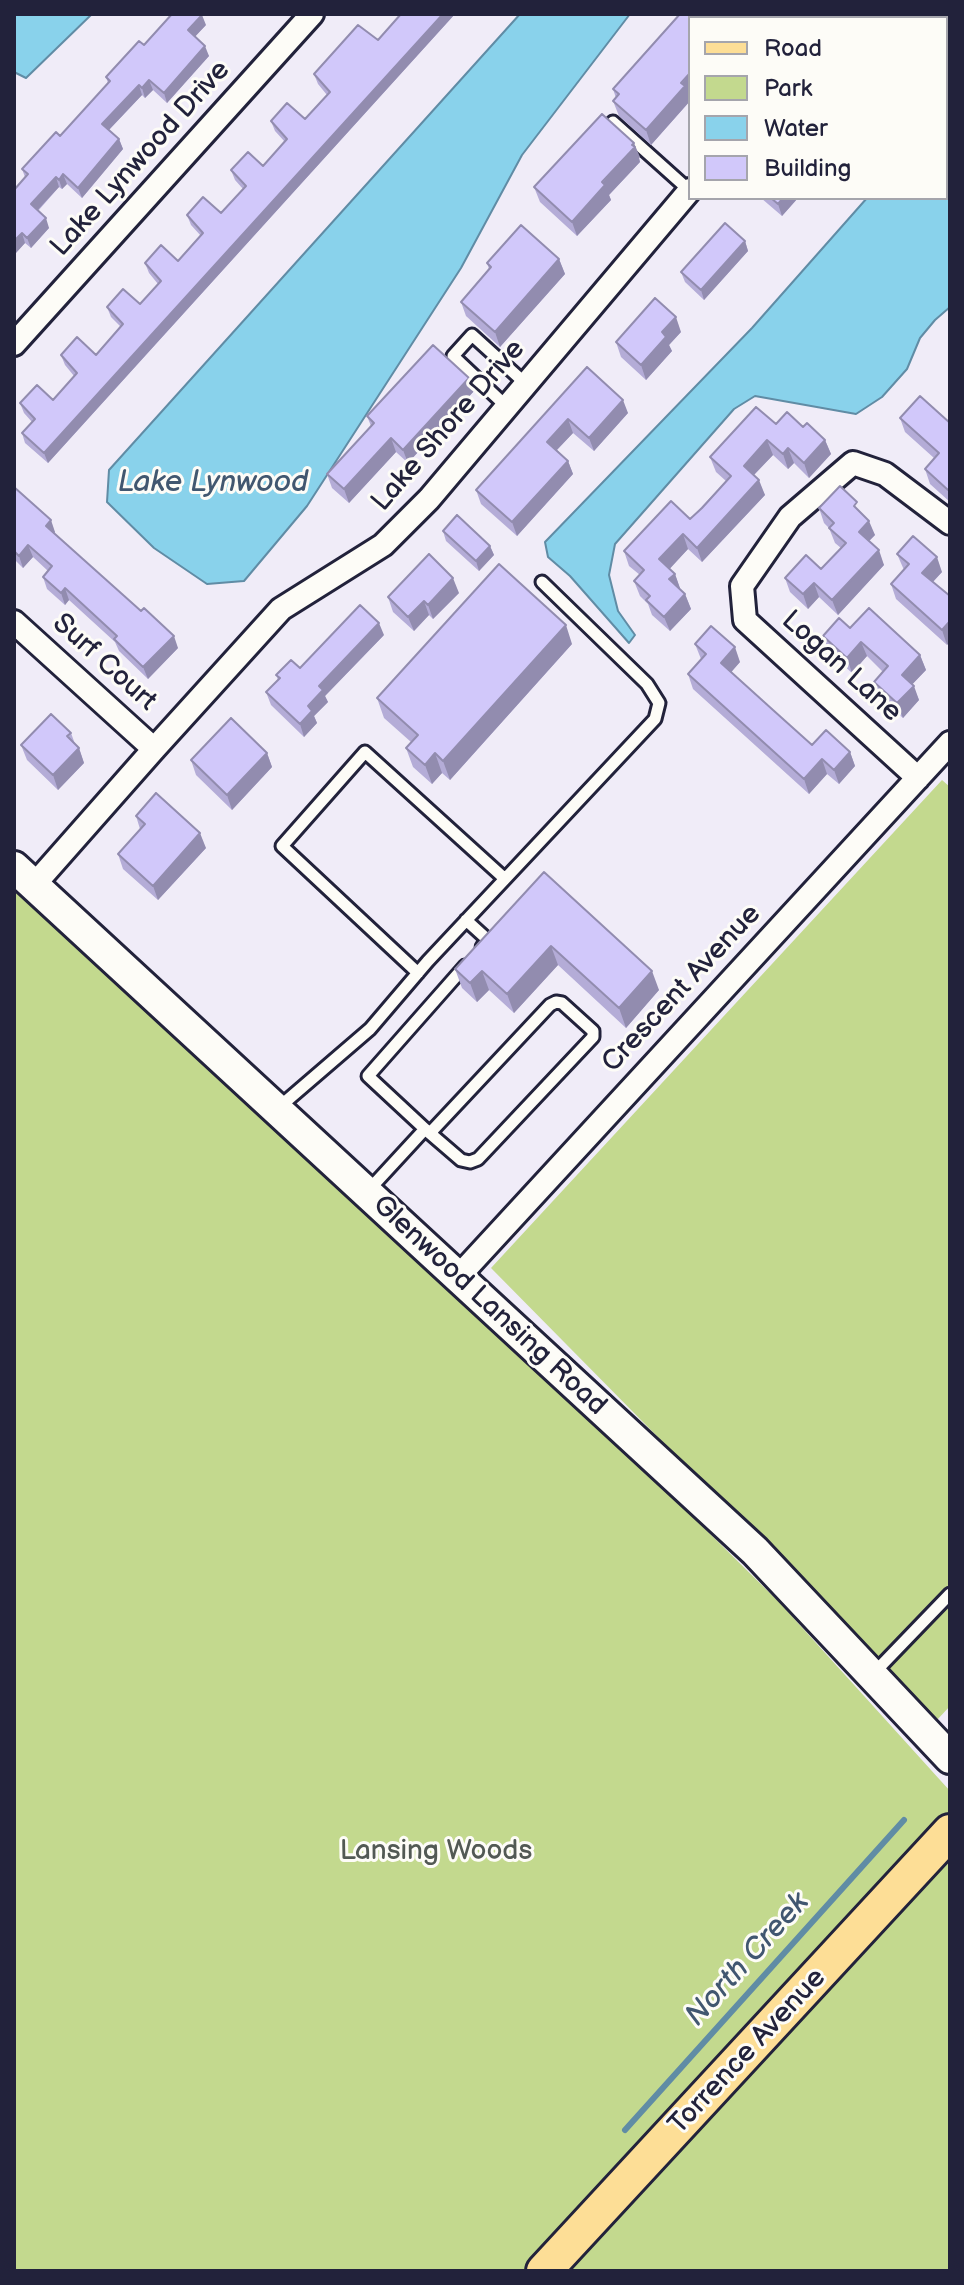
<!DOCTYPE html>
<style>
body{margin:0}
#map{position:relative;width:964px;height:2285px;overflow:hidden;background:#f0ecf8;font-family:"Balsamiq Sans",sans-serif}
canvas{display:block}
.frame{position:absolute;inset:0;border:16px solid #22223b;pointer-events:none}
.legend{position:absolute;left:688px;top:16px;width:260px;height:184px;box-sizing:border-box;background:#fdfcf7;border:2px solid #a5a5ac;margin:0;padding:10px 14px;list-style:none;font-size:24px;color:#22223b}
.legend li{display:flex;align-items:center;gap:16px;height:40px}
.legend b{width:40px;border:2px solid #a5a5ac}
</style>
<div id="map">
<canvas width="964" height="2285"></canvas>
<div class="frame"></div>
<ul class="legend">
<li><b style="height:10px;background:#fdde96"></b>Road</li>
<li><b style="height:22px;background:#c3d98e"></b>Park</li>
<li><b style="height:22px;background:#89d2eb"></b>Water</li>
<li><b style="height:22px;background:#d1c8fa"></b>Building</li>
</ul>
</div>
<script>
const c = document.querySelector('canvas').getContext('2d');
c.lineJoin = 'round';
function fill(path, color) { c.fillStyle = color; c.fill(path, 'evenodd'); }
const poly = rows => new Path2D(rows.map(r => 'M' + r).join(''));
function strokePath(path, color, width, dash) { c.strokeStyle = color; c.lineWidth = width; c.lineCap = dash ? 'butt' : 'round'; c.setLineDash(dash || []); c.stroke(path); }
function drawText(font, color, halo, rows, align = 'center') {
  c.font = font + ' "Balsamiq Sans",sans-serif'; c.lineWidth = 6; c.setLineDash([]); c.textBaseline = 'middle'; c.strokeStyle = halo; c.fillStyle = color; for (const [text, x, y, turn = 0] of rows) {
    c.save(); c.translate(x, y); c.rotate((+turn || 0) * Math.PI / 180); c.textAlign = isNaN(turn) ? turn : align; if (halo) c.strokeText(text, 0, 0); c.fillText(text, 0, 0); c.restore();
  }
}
fill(poly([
 [942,780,950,787,950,1706,937,1720,491,1268],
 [14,886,698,1522,779,1602,950,1791,950,2271,14,2271]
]), '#c3d98e');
const water = poly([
 [14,14,92,14,26,78,14,72,14,14],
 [520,14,630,14,522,155,461,268,307,506,244,581,207,584,154,548,107,502,109,470,520,14],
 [950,105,950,307,935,320,920,338,907,369,882,397,856,414,755,396,734,409,615,544,609,575,618,611,635,635,629,643,570,576,548,557,545,542,752,328,867,198,946,198,946,109,950,105]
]);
fill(water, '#89d2eb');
strokePath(water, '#608ca5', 2);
strokePath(poly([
 [625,2130,904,1820]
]), '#608ca5', 6);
const service = poly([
 [613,122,690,191],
 [507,407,453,356,472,335,526,384],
 [466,920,488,940,482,947],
 [418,973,282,846,365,752,504,878],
 [277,1109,370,1029,428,961,655,719,659,703,647,684,542,582],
 [425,1129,461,1160,470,1162,478,1159,593,1037,593,1031,562,1003,556,1002,550,1005,430,1133],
 [367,1192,425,1129,368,1076,465,966],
 [873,1674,950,1594]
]);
const minor = poly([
 [848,18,853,14],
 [14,344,312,14],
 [14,622,154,749],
 [918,778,745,620,742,586,790,517,853,463,885,474,950,523],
 [34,885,154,749,281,609,383,545,429,499,690,190],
 [458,1277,950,743]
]);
const secondary = poly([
 [14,867,755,1551,950,1758]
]);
const primary = poly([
 [544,2271,950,1832]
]);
strokePath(service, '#22223b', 17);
strokePath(minor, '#22223b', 28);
strokePath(secondary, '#22223b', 36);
strokePath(primary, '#22223b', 40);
strokePath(service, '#fdfcf7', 11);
strokePath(minor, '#fdfcf7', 22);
strokePath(secondary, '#fdfcf7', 30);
strokePath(primary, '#fdde96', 34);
fill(poly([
 [396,14,455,14,48,463,25,443,22,433,32,422,24,413,20,403,53,400,74,376,65,365,61,355,96,355,121,327,111,317,107,307,140,304,158,284,149,273,145,263,178,261,201,236,191,225,187,215,221,213,243,189,235,180,231,170,263,166,285,142,275,131,271,121,305,119,327,95,318,84,314,74,378,40,399,17],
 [680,14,755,14,752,18,690,18,690,94,688,96,690,101,651,145,619,116,613,101,616,98,613,89],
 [206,25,195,36,209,56,167,103,153,90,145,98,142,95,109,130,119,139,123,149,82,198,67,184,62,189,59,187,38,211,49,228,31,248,25,243,15,254,14,252,14,190,25,177,22,169,60,136,108,83,106,77,144,45],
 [640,157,639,158,640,162,609,195,611,200,577,236,540,202,534,187],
 [761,198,798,198,782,216],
 [745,241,748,251,704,300,685,282,681,272],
 [559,259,565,274,500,347,466,316,461,302,489,269,487,263],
 [681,332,669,345,672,351,646,380,621,357,616,342],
 [587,367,628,413,594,451,573,433,557,450,568,461,573,474,517,536,481,504,476,490],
 [474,391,408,463,396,452,349,503,332,488,327,474,371,426,367,416],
 [900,418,950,423,950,502,930,484,925,469,934,458,905,432],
 [776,424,803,427,825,440,831,454,809,478,794,463,788,469,773,455,754,475,765,495,702,562,688,549,669,569,675,574,680,589,685,594,691,609,670,631,652,615,648,604,640,596,634,581,640,575,629,566,624,551,690,519,726,481,716,472,710,457],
 [14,487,55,532,54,534,178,648,148,679,119,651,115,642,69,600,65,605,47,589,43,577,48,571,33,557,23,568,14,559],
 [819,508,861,513,875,535,869,541,884,565,838,615,819,597,808,609,790,592,785,578,821,569,841,548,835,543,829,528,824,523],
 [443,531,490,546,494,555,479,571,446,541],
 [897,554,942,572,933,582,947,645,896,599,891,584,904,570],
 [459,593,433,619,429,615,414,631,393,612,388,597],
 [850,628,920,655,926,670,912,684,919,700,903,718,879,697,874,682,883,672,867,656,852,673,828,651,823,636],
 [384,635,325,696,328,702,314,716,317,723,304,737,271,705,266,692,278,680,276,675,300,668],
 [572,644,450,780,442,773,432,784,413,767,406,748,411,742,384,718,377,698],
 [695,644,740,662,731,672,812,745,850,752,855,766,839,784,827,774,809,794,693,689,688,674,701,659],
 [71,733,75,744,79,748,84,763,58,790,27,760,21,745],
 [267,753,272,767,232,810,196,775,191,760],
 [136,816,206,848,158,900,123,869,118,854,140,829],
 [544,872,659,990,626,1028,558,965,514,1013,489,990,477,1002,462,988,455,969]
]), '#b4acd7');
fill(poly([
 [443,14,455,14,48,463,44,453],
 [737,14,755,14,752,18,733,18],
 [202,15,206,25,192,40,188,30],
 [948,22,950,29,950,40,946,45,946,24],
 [205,46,209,56,167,103,164,93],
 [690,73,690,94,688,96,690,101,651,145,646,130],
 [149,80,153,90,145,98,142,88],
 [139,85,142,95,105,134,102,124],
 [119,139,123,149,82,198,78,188],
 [634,143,640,157,639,158,640,162,609,195,611,200,577,236,572,222],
 [63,174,67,184,62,189,59,180],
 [56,177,59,187,34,214,31,204],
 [783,198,798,198,782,216,778,204],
 [46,218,49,228,31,248,27,238],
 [22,233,25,243,15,254,14,241],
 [745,241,748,251,704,300,701,290],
 [559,259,565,274,500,347,495,332],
 [676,317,681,332,669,345,672,351,646,380,641,365,662,332],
 [469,378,474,391,408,463,403,450],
 [623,400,628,413,594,451,589,438],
 [568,419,573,433,552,455,547,442],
 [391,438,396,452,349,503,344,489],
 [767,440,773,455,749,480,744,466],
 [825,440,831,454,809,478,804,463],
 [788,448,794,463,788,469,783,454],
 [568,461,573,474,517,536,512,522],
 [759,480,765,495,702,562,697,548],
 [51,520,55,532,50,538,46,526],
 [869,521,875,535,864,546,859,532],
 [683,534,688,549,665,574,659,559],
 [28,545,33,557,23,568,19,556],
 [490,546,494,555,479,571,476,561],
 [879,550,884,565,838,615,832,600],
 [937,557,942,572,928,587,922,573],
 [675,574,680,588,675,594,669,579],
 [453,578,459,593,433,619,428,605],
 [814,583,819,597,808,609,803,594],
 [65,588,69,600,65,605,61,593],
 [685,594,691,609,670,631,664,617],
 [424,601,429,615,414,631,408,617],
 [950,621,950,642,947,645,942,630],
 [379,623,384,635,325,696,328,702,314,716,317,723,304,737,300,724,319,686],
 [566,625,572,644,450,780,443,761],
 [174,636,178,648,148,679,143,667],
 [861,642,867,656,852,673,847,658],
 [735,647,740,662,727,677,721,663],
 [920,655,926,670,907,690,902,675],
 [914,686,919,700,903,718,897,703],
 [79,748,84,763,58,790,53,775],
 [850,752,855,766,839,784,834,770],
 [267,753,272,767,232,810,227,795],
 [435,753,442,773,432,784,425,765],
 [822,759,827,774,809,794,804,779],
 [200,833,206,848,158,900,153,886],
 [551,946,558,965,514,1013,507,994],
 [482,971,489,990,477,1002,470,983],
 [652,971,659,990,626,1028,619,1008]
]), '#928caf');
const building = poly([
 [172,14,202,15,188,30,205,46,164,93,149,80,142,88,139,85,102,124,119,139,78,188,63,174,59,180,56,177,31,204,46,218,27,238,22,233,14,241,14,190,28,174,22,169,56,132,60,136,110,81,106,77,139,41,144,45,172,14],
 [401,14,443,14,44,453,22,433,35,419,20,403,37,385,53,400,77,373,61,355,77,337,96,355,123,324,107,307,123,289,140,304,161,281,145,263,161,245,178,261,203,233,187,215,203,197,221,213,246,186,231,170,248,152,263,166,287,139,271,121,287,103,305,119,330,92,314,74,358,25,378,40,401,14],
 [680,14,737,14,733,18,690,18,690,73,681,83,685,86,646,130,613,101,619,94,613,89,680,14],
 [918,14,938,14,943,18,914,18,918,14],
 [602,114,634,143,632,145,635,147,602,182,605,185,572,222,534,187,602,114],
 [771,198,783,198,778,204,771,198],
 [725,223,745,241,701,290,681,272,725,223],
 [521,225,559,259,495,332,461,302,491,267,487,263,521,225],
 [655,298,676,317,662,332,666,337,641,365,616,342,655,298],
 [433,345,469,378,403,450,391,438,344,489,327,474,374,423,367,416,433,345],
 [587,367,623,400,589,438,568,419,547,442,568,461,512,522,476,490,587,367],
 [920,396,950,423,950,489,948,490,925,469,939,453,900,418,920,396],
 [756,407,776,424,787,412,803,427,807,423,825,440,804,463,788,448,783,454,767,440,744,466,759,480,697,548,683,534,659,559,675,574,669,579,685,594,664,617,646,600,650,596,634,581,644,570,624,551,671,501,690,519,702,508,731,476,710,457,756,407],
 [840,486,857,502,854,506,869,521,859,532,879,550,832,600,814,583,803,594,785,578,806,555,821,569,846,543,829,528,834,523,819,508,840,486],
 [14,487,51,520,46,526,141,611,144,608,174,636,143,667,114,639,117,636,65,588,61,593,43,577,52,566,28,545,19,556,14,551,14,487],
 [457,515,490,546,476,561,443,531,457,515],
 [913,536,937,557,922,573,950,596,950,621,942,630,891,584,909,564,897,554,913,536],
 [429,554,453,578,428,605,424,601,408,617,388,597,429,554],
 [499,564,566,625,443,761,435,753,425,765,406,748,418,735,377,698,499,564],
 [360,605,379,623,319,686,323,690,308,706,312,711,300,724,266,692,280,678,276,675,291,660,300,668,360,605],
 [869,608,920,655,902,675,914,686,897,703,874,682,888,666,861,642,847,658,823,636,839,618,850,628,869,608],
 [711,626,735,647,721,663,773,710,812,745,826,730,850,752,834,770,822,759,804,779,688,674,706,654,695,644,711,626],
 [51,714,71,733,67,736,79,748,53,775,21,745,51,714],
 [231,718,267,753,227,795,191,760,231,718],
 [156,793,200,833,153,886,118,854,145,824,136,816,156,793],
 [544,872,652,971,619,1008,551,946,507,994,482,971,470,983,455,969,544,872]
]);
fill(building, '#d1c8fa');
strokePath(building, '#928caf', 2);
drawText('28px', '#22223b', '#fdfcf7', [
 ["Lake Lynwood Drive",141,159,-48],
 ["Lake Shore Drive",449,426,-49],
 ["Surf Court",104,663,42],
 ["Logan Lane",841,667,42],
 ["Crescent Avenue",682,989,-47],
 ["Glenwood Lansing Road",489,1306,43],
 ["Torrence Avenue",748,2052,-47]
]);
drawText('28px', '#525954', '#fdfcf7', [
 ["Lansing Woods",436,1852]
]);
drawText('italic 30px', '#415770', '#fdfcf7', [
 ["Lake Lynwood",213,483],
 ["North Creek",748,1960,-48]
]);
</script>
